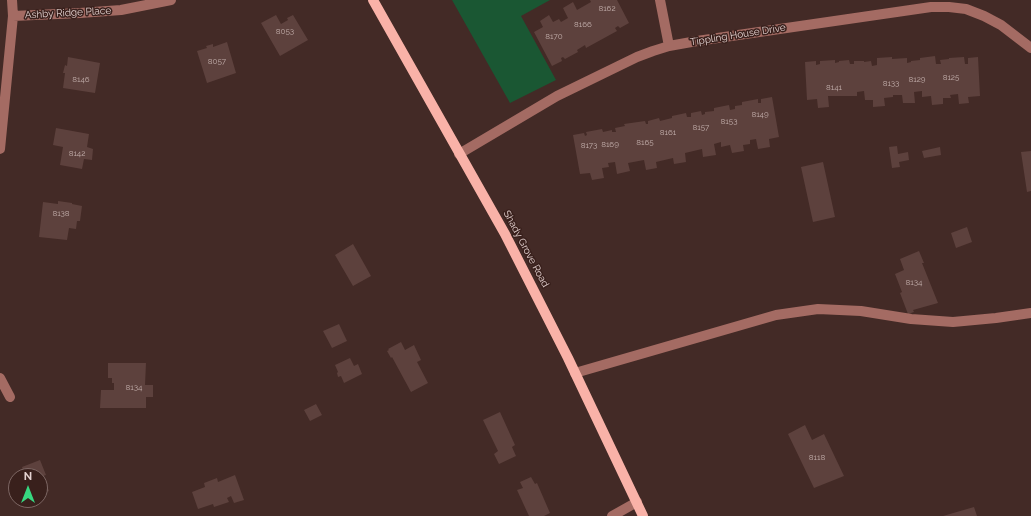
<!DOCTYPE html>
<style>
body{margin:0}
#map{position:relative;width:1031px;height:516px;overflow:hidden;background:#432a26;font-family:Raleway,sans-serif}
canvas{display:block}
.north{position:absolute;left:8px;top:468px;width:40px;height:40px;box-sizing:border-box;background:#39201c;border:1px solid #7d6764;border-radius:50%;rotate:0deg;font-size:11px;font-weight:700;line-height:16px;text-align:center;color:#e4d2d0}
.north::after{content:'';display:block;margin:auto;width:14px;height:18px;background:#37d880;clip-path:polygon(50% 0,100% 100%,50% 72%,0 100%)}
</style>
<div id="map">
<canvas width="1031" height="516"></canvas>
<div class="north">N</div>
</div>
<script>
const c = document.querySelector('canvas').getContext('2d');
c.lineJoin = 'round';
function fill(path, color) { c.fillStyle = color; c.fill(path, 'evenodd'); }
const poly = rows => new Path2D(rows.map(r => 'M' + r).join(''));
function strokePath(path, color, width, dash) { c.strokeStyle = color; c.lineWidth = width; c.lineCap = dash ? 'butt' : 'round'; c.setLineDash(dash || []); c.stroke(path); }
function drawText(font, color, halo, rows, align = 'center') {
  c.font = font + ' Raleway,sans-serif'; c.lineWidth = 3; c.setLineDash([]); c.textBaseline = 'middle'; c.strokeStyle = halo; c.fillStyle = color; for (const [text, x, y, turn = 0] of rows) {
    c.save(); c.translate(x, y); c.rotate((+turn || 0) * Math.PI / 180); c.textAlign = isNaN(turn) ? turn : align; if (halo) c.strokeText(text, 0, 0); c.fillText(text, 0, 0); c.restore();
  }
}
fill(poly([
 [452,0,550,0,521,16,556,80,510,103]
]), '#1a5733');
fill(poly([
 [590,0,617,0,629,23,620,28,618,26,615,28,617,31,586,48,585,45,577,50,578,52,565,59,563,57,561,58,562,61,552,66,534,32,543,27,540,21,549,15,553,22,559,19,561,22,568,18,563,8,573,2,577,10,591,2],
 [276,15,281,24,288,20,287,18,293,15,308,40,280,56,261,23],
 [227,42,236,73,207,83,197,51,207,48,206,46,213,44,213,47],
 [935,56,936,64,941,64,940,60,949,59,949,58,964,57,965,64,968,64,968,58,978,57,980,96,968,97,969,103,959,104,958,94,950,95,951,98,943,98,943,104,932,105,931,96,922,97,922,91,914,92,915,103,903,103,902,95,893,95,893,97,884,98,885,106,873,107,873,100,865,100,864,91,857,92,857,96,828,96,829,107,818,108,817,99,807,100,805,62,816,61,816,65,820,64,820,61,835,60,835,63,839,62,839,61,849,60,850,64,854,64,854,61,864,61,864,62,871,61,872,66,877,65,877,58,892,57,892,59,907,58,907,63,911,62,911,61,920,60,920,58],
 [68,57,100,63,95,93,63,88,65,73,63,73,65,65,67,66],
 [772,97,779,137,769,139,770,147,758,149,756,139,750,140,750,144,743,145,744,151,732,153,730,145,721,147,721,142,714,144,716,155,703,157,702,149,685,153,686,162,674,164,673,158,656,162,657,168,646,170,644,160,628,163,630,171,617,174,615,162,608,163,609,167,602,168,604,178,592,180,590,173,580,174,573,135,584,133,585,136,587,135,586,132,602,129,603,132,612,130,612,132,616,132,615,128,625,126,624,124,645,121,646,124,648,124,648,121,659,118,660,121,672,118,672,116,686,113,687,117,691,117,691,113,701,111,702,115,705,114,705,112,714,111,714,108,729,105,730,110,735,109,735,106,742,105,742,102,758,99,758,103,761,103,761,99],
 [56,128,89,134,87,147,93,149,92,160,84,159,82,169,60,165,63,147,53,145],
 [897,146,898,154,908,152,909,160,899,162,900,167,892,168,889,147],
 [940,147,941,155,924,158,922,151],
 [1031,151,1031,191,1027,192,1021,152],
 [823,162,835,217,813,222,801,167],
 [58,201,72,203,72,204,82,206,80,221,77,221,76,229,69,228,67,240,39,237,43,202,58,204],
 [967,227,972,242,956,248,951,233],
 [353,244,371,276,353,286,335,255],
 [919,251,924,263,922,263,938,303,913,310,914,312,908,314,900,293,902,292,895,274,904,270,900,259],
 [339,324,347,341,332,348,323,331],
 [401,342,405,350,414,345,421,360,417,362,428,383,411,392,392,357,391,358,387,351,389,350,388,349],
 [350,358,354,366,358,364,362,374,344,383,341,376,338,377,337,373,338,372,335,365],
 [108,363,146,363,145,385,153,385,153,397,146,397,146,408,100,408,101,390,114,390,114,383,112,383,112,378,108,378],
 [316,404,322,415,310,421,304,410],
 [500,412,515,445,512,447,516,456,499,464,494,454,498,451,483,420],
 [805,425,812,440,824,434,844,476,814,488,788,434],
 [40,460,46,475,43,476,49,491,40,495,40,476,16,476,16,480,14,474,23,470,22,467],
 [235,475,244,500,234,503,231,496,227,498,229,502,214,507,213,504,198,509,192,492,205,487,204,483,217,478,218,482],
 [531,477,535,484,537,483,550,513,544,516,529,516,517,490,523,488,520,482],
 [974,507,977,516,943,516]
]), '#5d413d');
strokePath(poly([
 [660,0,669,46],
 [13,16,80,13,121,10,171,0],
 [0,149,13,16,12,0],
 [459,154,557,96,637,57,653,51,669,46,697,41,931,7,949,7,966,9,984,16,1001,25,1031,48],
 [575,373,776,315,818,309,861,311,911,319,953,322,996,318,1031,313],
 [0,378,10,397],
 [612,516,637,502]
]), '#a46b63', 10);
strokePath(poly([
 [373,0,505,234,568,358,643,516]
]), '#f9b2a8', 10);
drawText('8px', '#c2aeab', null, [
 ["8162",607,9],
 ["8166",583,25],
 ["8053",285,32],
 ["8170",554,37],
 ["8057",217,62],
 ["8125",951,78],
 ["8146",81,80],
 ["8129",917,80],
 ["8133",891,84],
 ["8141",834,88],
 ["8149",760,115],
 ["8153",729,122],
 ["8157",701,128],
 ["8161",668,133],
 ["8165",645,143],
 ["8169",610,145],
 ["8173",589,146],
 ["8142",77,154],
 ["8138",61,214],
 ["8134",914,283],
 ["8134",134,388],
 ["8118",817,458]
]);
drawText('10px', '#e4d2d0', '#39201c', [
 ["Ashby Ridge Place",68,13,-3],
 ["Tippling House Drive",738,35,-9],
 ["Shady Grove Road",526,249,62]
]);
</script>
